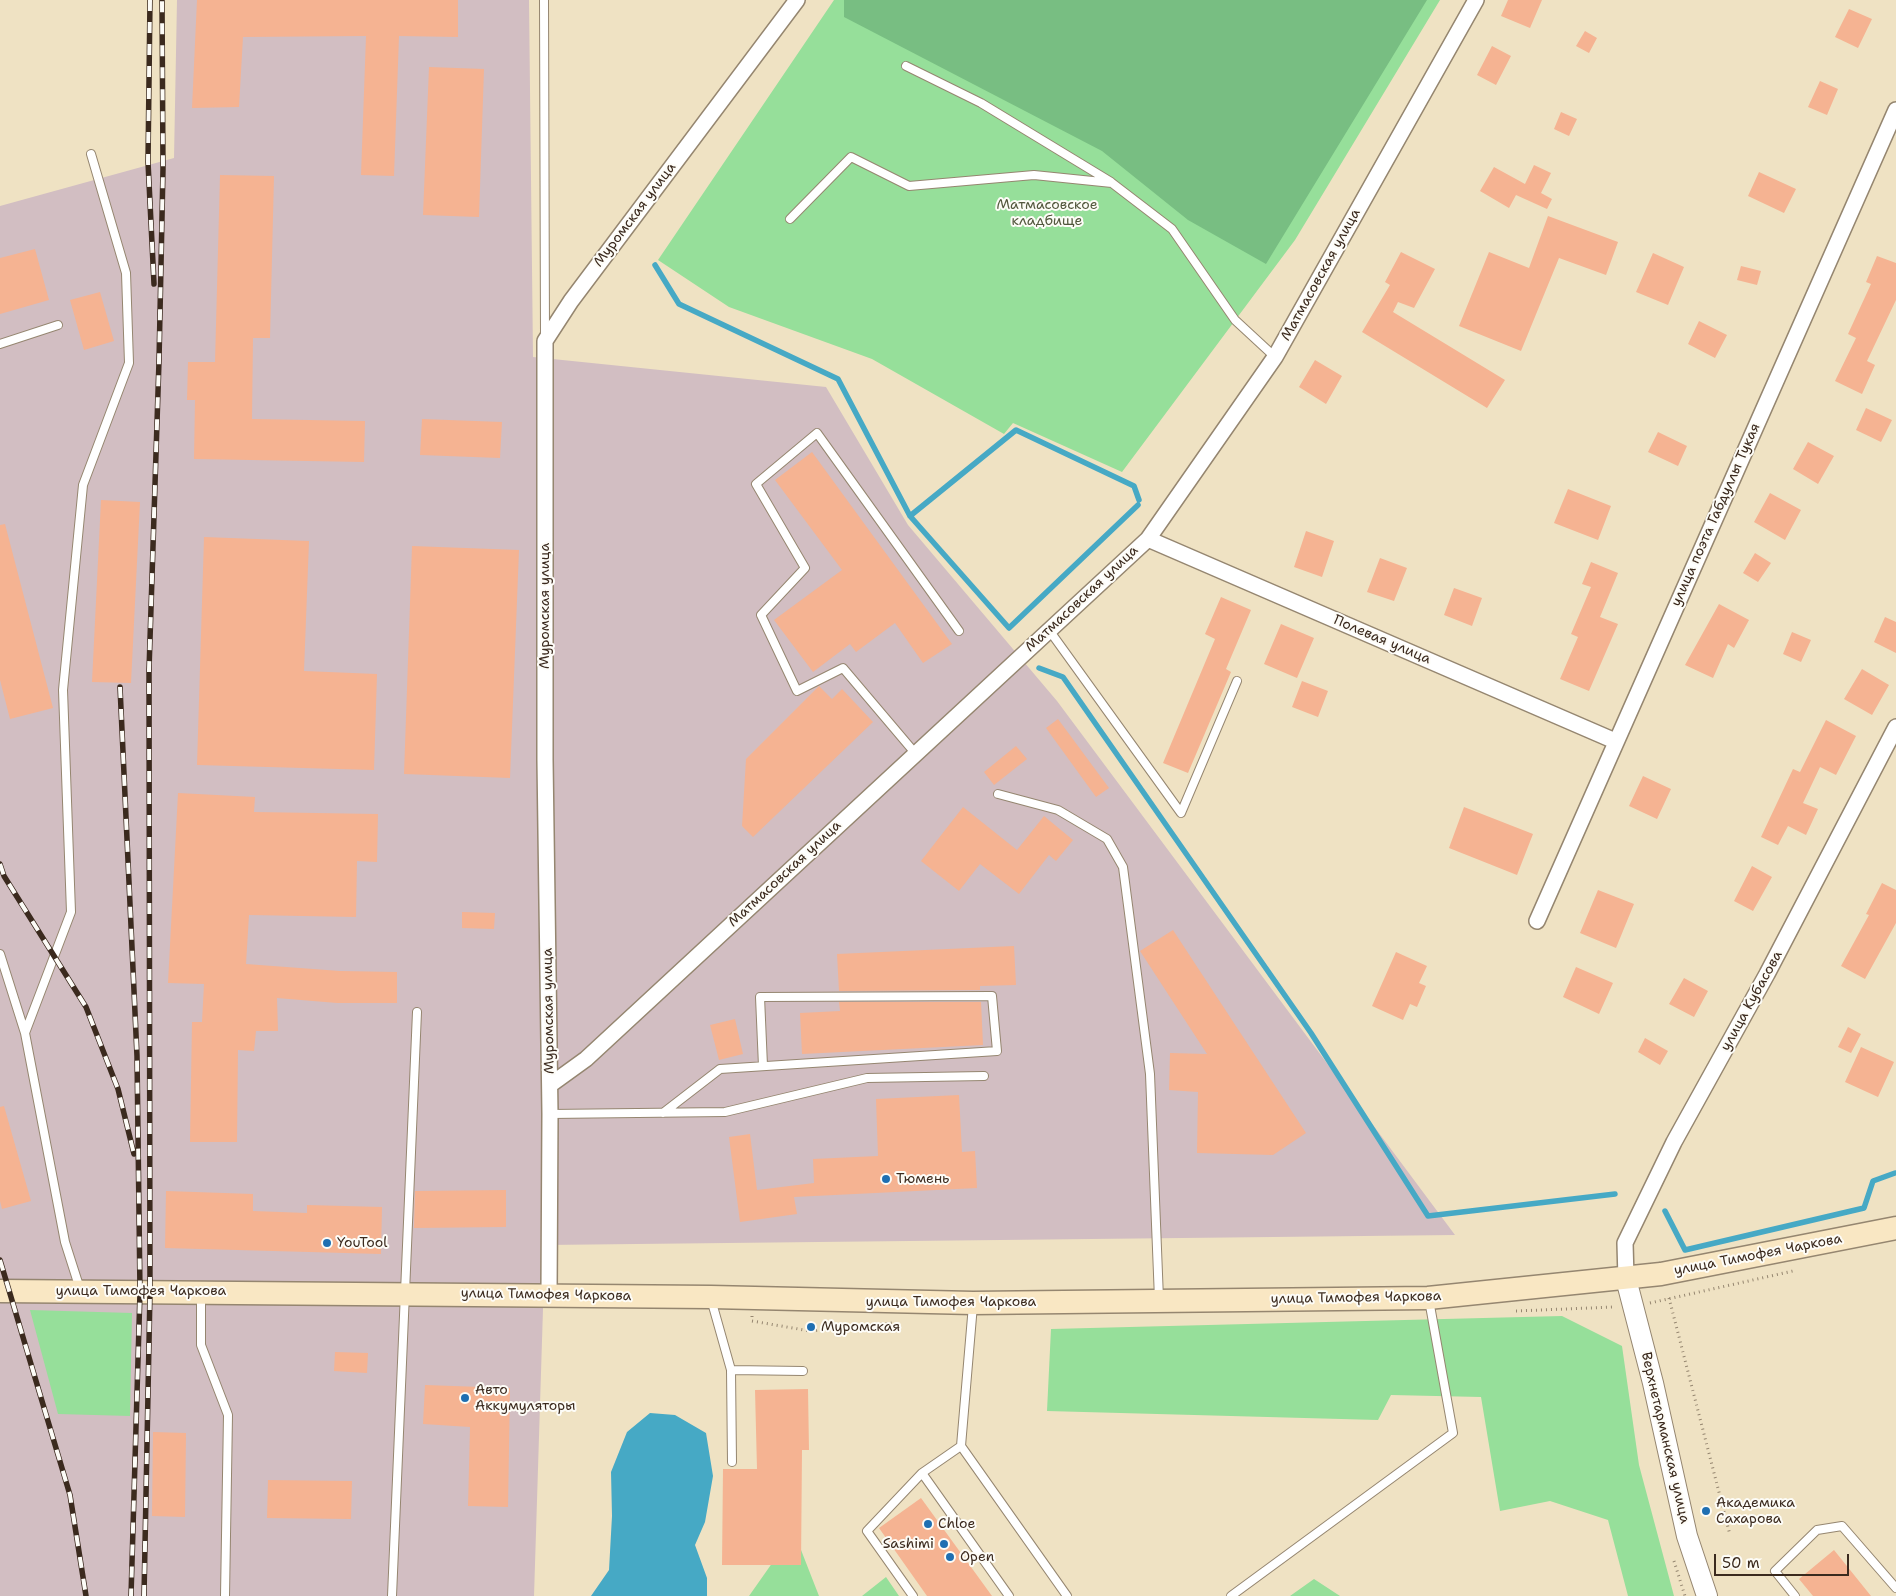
<!DOCTYPE html>
<meta charset="utf-8">
<style>
body{margin:0}
#map{position:relative;width:1896px;height:1596px;overflow:hidden;background:#efe2c3;font-family:"Shantell Sans",sans-serif}
canvas{display:block}
.scale{position:absolute;left:1714px;top:1554px;width:135px;height:22px;box-sizing:border-box;border:2px solid #3b2a1e;border-top:0;padding-left:6px;font-size:15px;line-height:18px;white-space:nowrap;color:#3b2a1e;-webkit-text-stroke:4px #fdfcf7;paint-order:stroke}
</style>
<div id="map">
<canvas width="1896" height="1596"></canvas>
<div class="scale">50 m</div>
</div>
<script>
const c = document.querySelector('canvas').getContext('2d');
c.lineJoin = 'round';
function fill(path, color) { c.fillStyle = color; c.fill(path, 'evenodd'); }
const poly = rows => new Path2D(rows.map(r => 'M' + r).join(''));
function strokePath(path, color, width, dash) { c.strokeStyle = color; c.lineWidth = width; c.lineCap = dash ? 'butt' : 'round'; c.setLineDash(dash || []); c.stroke(path); }
function drawText(font, color, halo, rows, align = 'center') {
  c.font = font + ' "Shantell Sans",sans-serif'; c.lineWidth = 4; c.setLineDash([]); c.textBaseline = 'middle'; c.strokeStyle = halo; c.fillStyle = color; for (const [text, x, y, turn = 0] of rows) {
    c.save(); c.translate(x, y); c.rotate((+turn || 0) * Math.PI / 180); c.textAlign = isNaN(turn) ? turn : align; if (halo) c.strokeText(text, 0, 0); c.fillText(text, 0, 0); c.restore();
  }
}
fill(poly([
 [177,0,529,0,533,357,826,387,908,525,1057,701,1455,1235,545,1245,534,1596,0,1596,0,206,174,158]
]), '#d2bec2');
fill(poly([
 [834,0,1440,0,1295,240,1122,472,1013,423,1004,434,872,359,729,307,658,260],
 [30,1310,132,1313,130,1416,58,1414],
 [1562,1316,1622,1346,1639,1465,1674,1596,1628,1596,1608,1520,1550,1501,1500,1511,1481,1397,1391,1395,1378,1420,1047,1411,1051,1329],
 [794,1532,819,1596,749,1596],
 [886,1577,899,1596,862,1596],
 [1314,1579,1340,1596,1290,1596]
]), '#96df9a');
fill(poly([
 [844,0,1427,0,1266,264,1188,220,1102,151,844,17]
]), '#78be82');
fill(poly([
 [650,1413,675,1415,706,1433,713,1476,705,1522,695,1545,707,1578,707,1596,591,1596,609,1570,612,1516,611,1472,627,1432]
]), '#46a9c5');
strokePath(poly([
 [655,265,679,304,838,379,910,516,1009,628,1138,505],
 [910,516,1016,430,1134,486,1139,500],
 [1039,668,1063,677,1311,1033,1428,1216,1615,1194],
 [1665,1211,1685,1250,1864,1208,1873,1181,1895,1173]
]), '#46a9c5', 5.5);
fill(poly([
 [197,0,458,0,458,37,399,36,394,176,361,175,366,36,243,37,239,107,192,108],
 [1508,0,1542,0,1530,28,1501,16],
 [1849,9,1872,19,1858,48,1835,37],
 [1585,31,1597,38,1589,53,1576,46],
 [1492,46,1511,56,1496,85,1477,75],
 [429,67,484,69,479,217,423,215],
 [1820,81,1838,89,1827,115,1808,107],
 [1561,112,1577,119,1569,136,1554,129],
 [1534,165,1551,173,1541,193,1552,199,1547,209,1516,195,1509,208,1480,191,1494,167,1525,184],
 [1759,172,1796,189,1784,213,1748,196],
 [220,175,274,176,270,338,253,338,252,419,365,421,364,462,194,459,195,400,187,400,188,362,215,362],
 [1548,216,1618,242,1606,275,1559,258,1521,351,1459,326,1489,252,1529,268],
 [35,249,49,300,0,314,0,258],
 [1401,252,1435,269,1414,308,1398,302,1393,312,1505,380,1487,408,1362,332,1390,285,1385,282],
 [1653,253,1684,267,1668,305,1636,292],
 [1877,256,1896,263,1896,300,1867,361,1875,365,1862,394,1835,381,1856,338,1848,334,1871,284,1866,282],
 [1741,266,1761,271,1757,285,1737,280],
 [100,292,114,341,84,350,70,300],
 [1699,321,1727,335,1715,358,1688,344],
 [1315,360,1342,376,1326,404,1299,387],
 [1866,408,1892,420,1881,442,1856,430],
 [422,419,502,422,500,458,420,455],
 [1658,432,1687,446,1678,466,1648,452],
 [1808,442,1834,456,1818,484,1793,469],
 [812,452,952,644,923,663,895,623,856,652,850,644,813,672,774,620,842,570,775,480],
 [1568,489,1611,506,1598,540,1554,523],
 [1770,493,1801,510,1785,540,1754,522],
 [101,500,140,502,131,683,92,682],
 [5,524,53,708,10,719,0,680,0,525],
 [1306,531,1334,541,1322,577,1294,567],
 [204,537,309,541,304,671,377,674,374,770,197,765],
 [412,546,519,550,510,778,404,774],
 [1755,553,1771,563,1758,582,1743,573],
 [1380,558,1407,568,1394,601,1367,592],
 [1591,562,1618,573,1600,617,1618,624,1589,691,1560,679,1578,637,1571,634,1591,587,1582,584],
 [1454,588,1482,598,1472,626,1444,615],
 [1221,597,1251,610,1226,669,1231,672,1188,773,1163,763,1215,639,1205,634],
 [1719,604,1749,620,1734,648,1728,644,1713,678,1685,665],
 [1885,617,1896,622,1896,653,1874,642],
 [1281,624,1314,638,1297,678,1264,664],
 [1792,632,1811,640,1801,662,1783,654],
 [1862,669,1889,685,1872,715,1844,699],
 [1302,681,1328,691,1318,717,1292,707],
 [819,686,832,699,842,689,873,722,753,837,742,826,746,759],
 [1058,719,1109,788,1096,797,1046,728],
 [1826,720,1856,736,1836,775,1820,767,1803,803,1818,809,1806,835,1788,826,1778,845,1761,837,1793,769,1800,772],
 [1016,746,1027,759,994,785,984,772],
 [1643,776,1671,789,1657,819,1629,806],
 [178,793,255,797,254,812,378,814,377,862,357,861,356,917,249,915,246,964,340,971,397,972,397,1003,337,1003,277,998,278,1031,256,1031,254,1051,238,1050,237,1142,190,1142,192,1022,202,1022,204,984,168,983],
 [963,807,1017,850,1044,816,1073,840,1056,861,1049,855,1019,894,980,864,959,891,921,861],
 [1464,807,1533,834,1517,875,1449,848],
 [1752,866,1772,877,1753,911,1734,901],
 [1882,883,1896,890,1896,923,1865,979,1841,966,1869,915,1866,914],
 [1598,890,1634,904,1616,948,1580,933],
 [462,912,495,913,494,929,462,928],
 [1173,930,1306,1133,1273,1155,1197,1153,1198,1092,1169,1090,1170,1053,1207,1054,1140,951],
 [1014,946,1016,985,980,986,980,990,839,991,837,954],
 [1396,952,1427,966,1419,983,1426,986,1417,1007,1410,1004,1403,1020,1372,1006],
 [1576,967,1613,983,1599,1014,1563,997],
 [1684,978,1708,991,1694,1017,1669,1004],
 [839,1002,981,1002,983,1045,802,1054,800,1013,840,1011],
 [735,1019,743,1054,719,1060,710,1025],
 [1848,1027,1861,1034,1851,1053,1838,1047],
 [1645,1038,1668,1051,1660,1065,1638,1052],
 [1861,1047,1894,1062,1878,1097,1845,1082],
 [959,1095,962,1152,975,1151,977,1188,794,1197,797,1214,740,1222,729,1137,750,1134,757,1190,814,1183,813,1159,878,1156,876,1099],
 [4,1106,31,1201,2,1209,0,1201,0,1107],
 [506,1190,506,1227,414,1228,415,1191],
 [166,1191,253,1194,253,1211,307,1213,307,1205,382,1207,381,1254,165,1248],
 [335,1352,368,1353,367,1373,334,1371],
 [425,1385,510,1388,508,1507,468,1506,470,1427,423,1424],
 [808,1389,809,1450,802,1450,801,1565,722,1565,723,1469,757,1469,755,1390],
 [153,1432,186,1433,185,1517,152,1516],
 [268,1480,352,1481,351,1519,267,1518],
 [921,1498,992,1596,927,1596,879,1528],
 [1834,1550,1871,1596,1813,1596,1799,1579]
]), '#f5b392');
const service = poly([
 [544,0,545,338],
 [906,66,981,103,1111,182],
 [790,219,851,157,909,186,1034,175,1112,183,1172,229,1235,320,1275,357],
 [0,344,58,325],
 [1049,630,1181,813,1237,681],
 [915,753,843,668,797,691,761,615,805,568,756,484,817,433,959,631],
 [998,794,1058,810,1107,839,1123,867,1150,1074,1159,1299],
 [0,954,25,1033],
 [663,1113,720,1069,997,1051,992,996,760,997,763,1066],
 [550,1114,725,1112,867,1078,984,1076],
 [80,1289,65,1242,25,1033,71,912,63,690,83,485,129,363,126,273,91,154],
 [201,1296,201,1345,228,1415,225,1596],
 [711,1299,731,1370,803,1371],
 [973,1305,961,1446,1067,1596],
 [731,1370,732,1462],
 [922,1473,1009,1596],
 [392,1596,417,1012],
 [913,1596,867,1531,922,1473,961,1446],
 [1231,1596,1453,1433,1429,1300],
 [1795,1596,1775,1571,1817,1530,1842,1526,1896,1588]
]);
const minor = poly([
 [1148,539,1615,741],
 [1537,921,1896,110],
 [550,1085,586,1059,1148,539,1275,357,1476,0],
 [1626,1279,1625,1243,1674,1142,1767,974,1896,727],
 [549,1294,550,1114,545,760,545,341,571,301,797,0]
]);
const tertiary = poly([
 [1626,1279,1653,1383,1687,1536,1707,1596]
]);
const secondary = poly([
 [0,1291,711,1297,973,1303,1428,1298,1661,1274,1896,1228]
]);
strokePath(service, '#958670', 10);
strokePath(minor, '#958670', 18);
strokePath(tertiary, '#958670', 22);
strokePath(secondary, '#958670', 25);
strokePath(poly([
 [1669,1298,1730,1535],
 [1650,1303,1793,1271],
 [1516,1311,1614,1307],
 [752,1316,752,1321,810,1331,892,1323],
 [1674,1561,1685,1596]
]), '#958670', 3, [1, 4]);
strokePath(service, '#fff', 8);
strokePath(minor, '#fff', 15);
strokePath(tertiary, '#fff', 20);
strokePath(secondary, '#f9e7c3', 22);
const rail = poly([
 [150,0,148,162,154,284],
 [120,687,137,1056,140,1292,131,1596],
 [0,864,4,876,86,1007,118,1089,134,1154],
 [0,1260,70,1495,86,1596],
 [144,1596,150,1292,149,670,159,361,163,169,162,0]
]);
strokePath(rail, '#3b2a1e', 5.5);
strokePath(rail, '#fdfcf7', 4, [11]);
for (const [x, y, r, color] of [
 [886,1179,5,"#1f6fb2"],
 [327,1243,5,"#1f6fb2"],
 [811,1327,5,"#1f6fb2"],
 [465,1398,5,"#1f6fb2"],
 [1706,1511,5,"#1f6fb2"],
 [928,1524,5,"#1f6fb2"],
 [944,1544,5,"#1f6fb2"],
 [950,1557,5,"#1f6fb2"]
]) { const dot = new Path2D(); dot.arc(x, y, r, 0, 2 * Math.PI); c.fillStyle = color; c.fill(dot); strokePath(dot, '#fdfcf7', 2); }
drawText('14px', '#52573d', '#fdfcf7', [
 ["Матмасовское",1047,205],
 ["кладбище",1047,221]
]);
drawText('14px', '#3b2a1e', '#fdfcf7', [
 ["Муромская улица",635,215,-53],
 ["Матмасовская улица",1321,275,-61],
 ["улица поэта Габдуллы Тукая",1716,515,-66],
 ["Матмасовская улица",1082,599,-43],
 ["Муромская улица",545,606,-90],
 ["Полевая улица",1382,640,23],
 ["Матмасовская улица",785,874,-43],
 ["улица Кубасова",1752,1001,-61],
 ["Муромская улица",549,1011,-91],
 ["улица Тимофея Чаркова",1758,1255,-11],
 ["улица Тимофея Чаркова",141,1291],
 ["улица Тимофея Чаркова",546,1295,1],
 ["улица Тимофея Чаркова",1356,1298,-1],
 ["улица Тимофея Чаркова",951,1302],
 ["Верхнетарманская улица",1665,1438,77]
]);
drawText('14px', '#3b2a1e', '#fdfcf7', [
 ["Тюмень",896,1179],
 ["YouTool",337,1243],
 ["Муромская",821,1327],
 ["Авто",475,1390],
 ["Аккумуляторы",475,1406],
 ["Академика",1716,1503],
 ["Сахарова",1716,1519],
 ["Chloe",938,1524],
 ["Sashimi",934,1544,"right"],
 ["Open",960,1557]
], 'left');
</script>
